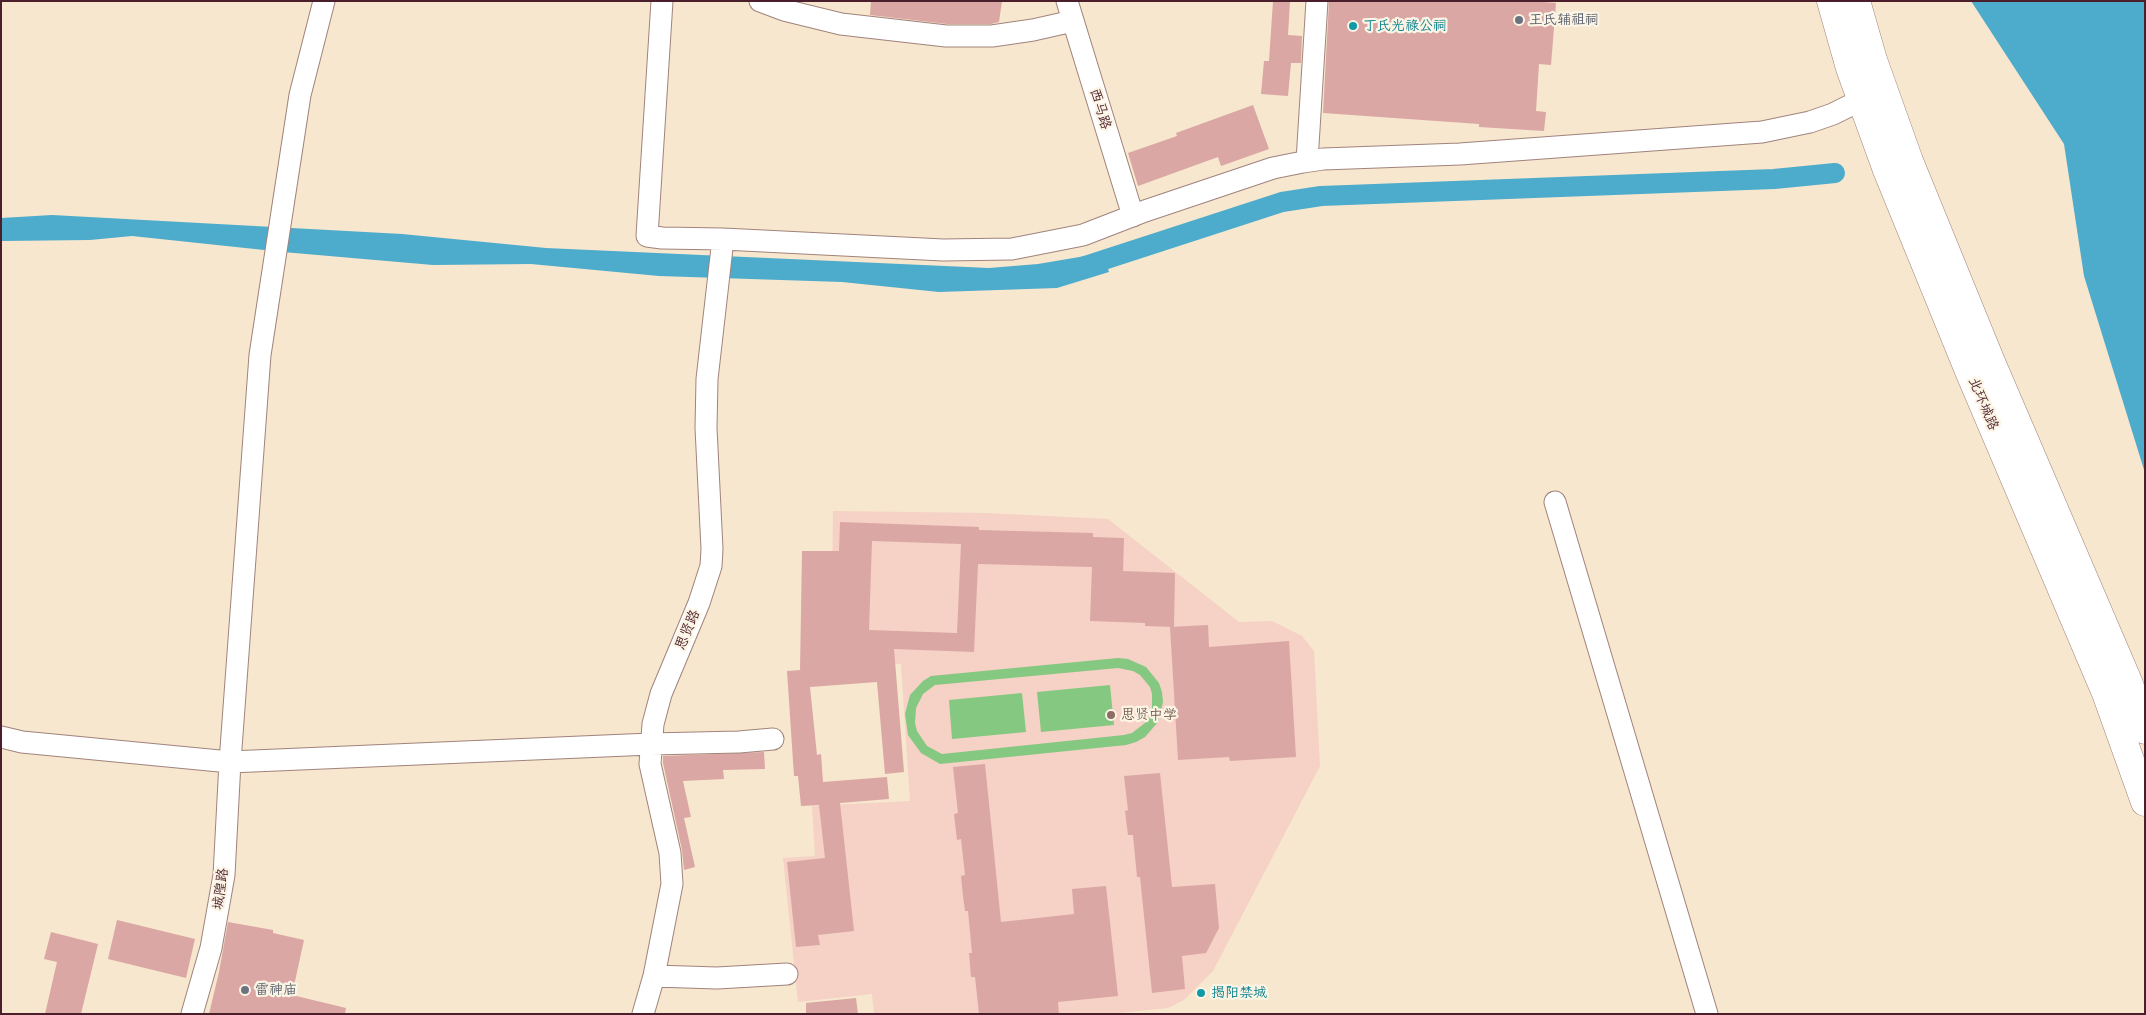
<!DOCTYPE html>
<meta charset="utf-8">
<style>
body{margin:0}
#map{position:relative;width:2146px;height:1015px;overflow:hidden;background:#f6e7ce;font-family:"Shantell Sans",sans-serif}
canvas{display:block}
.frame{position:absolute;inset:0;border:2px solid #4a1f2b;pointer-events:none}
</style>
<div id="map">
<canvas width="2146" height="1015"></canvas>
<div class="frame"></div>
</div>
<script>
const c = document.querySelector('canvas').getContext('2d');
c.lineJoin = 'round';
function fill(path, color) { c.fillStyle = color; c.fill(path, 'evenodd'); }
const poly = rows => new Path2D(rows.map(r => 'M' + r).join(''));
function strokePath(path, color, width, dash) { c.strokeStyle = color; c.lineWidth = width; c.lineCap = dash ? 'butt' : 'round'; c.setLineDash(dash || []); c.stroke(path); }
function drawText(font, color, halo, rows, align = 'center') {
  c.font = font + ' "Shantell Sans","LXGW WenKai TC",sans-serif'; c.lineWidth = 4.5; c.setLineDash([]); c.textBaseline = 'middle'; c.strokeStyle = halo; c.fillStyle = color; for (const [text, x, y, turn = 0] of rows) {
    c.save(); c.translate(x, y); c.rotate((+turn || 0) * Math.PI / 180); c.textAlign = isNaN(turn) ? turn : align; if (halo) c.strokeText(text, 0, 0); c.fillText(text, 0, 0); c.restore();
  }
}
fill(poly([
 [833,511,986,513,1108,519,1239,622,1272,621,1302,636,1314,651,1320,766,1213,971,1184,1000,1168,1008,1108,1014,874,1014,872,994,798,1002,783,858,815,856,812,806,910,801,901,664,831,662]
]), '#f6d1c5');
fill(poly([
 [1118,658,1128,659,1146,667,1159,683,1162,692,1163,702,1158,722,1145,737,1136,742,1126,745,940,764,921,753,908,735,905,714,910,695,923,681,931,676],
 [1118,668,1133,671,1140,675,1150,687,1152,694,1152,710,1149,717,1145,723,1132,733,1124,735,942,754,927,746,917,731,915,723,916,708,923,694,935,685],
 [1110,685,1114,725,1041,732,1037,692],
 [1022,693,1026,732,952,739,949,700]
]), '#84c881');
fill(poly([
 [1971,1,2145,1,2145,473,2084,276,2064,144],
 [52,215,402,234,546,248,989,268,1038,264,1103,253,1109,272,1057,288,939,292,842,282,659,276,531,264,433,265,283,252,132,236,90,240,1,241,1,218]
]), '#4dabcc');
strokePath(poly([
 [1079,268,1282,202,1321,196,1774,179,1835,173]
]), '#4dabcc', 20);
fill(poly([
 [871,1,1002,1,999,22,991,24,947,24,870,15],
 [1273,1,1290,1,1288,35,1302,36,1301,63,1291,63,1288,96,1261,94,1264,61,1269,61],
 [1329,1,1530,1,1556,3,1551,65,1539,64,1536,111,1546,112,1544,131,1479,127,1479,124,1323,113],
 [1253,105,1269,149,1221,166,1218,157,1138,186,1128,153,1177,136,1176,133],
 [840,522,979,527,979,530,1093,533,1093,537,1124,538,1123,571,1175,573,1174,627,1145,626,1145,623,1090,621,1092,567,978,564,974,652,894,649,904,772,885,774,877,682,810,687,817,755,821,754,823,782,887,777,889,799,840,803,854,931,818,935,820,945,796,947,787,862,825,858,819,805,801,806,798,776,794,776,787,671,800,670,802,551,839,551],
 [872,541,961,544,957,633,869,630],
 [1208,625,1209,647,1289,641,1296,757,1230,761,1229,757,1178,760,1170,627],
 [764,752,765,769,723,770,724,779,683,781,691,817,684,818,695,867,684,870,682,850,663,763,663,756],
 [985,764,1001,922,1074,914,1072,889,1106,886,1118,996,1058,1002,1059,1014,979,1014,975,977,971,977,969,953,972,953,968,911,965,911,963,896,961,876,965,875,961,839,957,840,954,814,958,813,953,767],
 [1160,773,1172,887,1215,884,1219,928,1206,953,1182,956,1185,989,1152,993,1140,877,1137,877,1133,835,1128,835,1125,811,1128,810,1124,776],
 [117,920,195,939,186,978,108,959],
 [228,922,273,930,273,933,304,940,292,995,346,1008,345,1014,209,1014,219,972],
 [51,932,98,944,81,1014,45,1014,57,962,44,959],
 [856,998,858,1014,806,1014,806,1003]
]), '#dba7a4');
const minor = poly([
 [662,1,647,236,662,238,723,239,943,250,1012,249,1083,235,1145,211,1273,168,1303,162,1323,159,1460,154,1762,132,1810,122,1833,114,1861,100],
 [760,1,784,10,841,24,946,36,992,36,1033,30,1073,21],
 [1067,1,1133,216],
 [1307,161,1317,1],
 [1555,502,1707,1014],
 [1,737,22,742,230,762,651,744,739,742,773,739],
 [654,976,717,978,787,974],
 [192,1014,211,948,224,875,230,762,260,355,300,95,324,1],
 [643,1014,654,976,672,884,670,853,650,764,653,724,661,694,699,603,711,566,712,549,706,428,707,379,723,239]
]);
const major = poly([
 [1831,1,1850,68,1887,170,1969,371,2106,693,2145,802],
 [1856,1,1873,60,1909,161,1991,362,2129,684,2145,730]
]);
strokePath(minor, '#a0837c', 23);
strokePath(major, '#a0837c', 29);
strokePath(minor, '#fff', 21);
strokePath(major, '#fff', 28);
for (const [x, y, r, color] of [
 [1519,20,5,"#6b7280"],
 [1353,26,5,"#0f9aa8"],
 [1111,715,5,"#8d6e63"],
 [245,990,5,"#6b7280"],
 [1201,993,5,"#0f9aa8"]
]) { const dot = new Path2D(); dot.arc(x, y, r, 0, 2 * Math.PI); c.fillStyle = color; c.fill(dot); strokePath(dot, '#fcf5e5', 2); }
drawText('14px', '#5b616d', '#fcf5e5', [
 ["王氏辅祖祠",1529,20],
 ["雷神庙",255,990]
], 'left');
drawText('14px', '#0d838f', '#fcf5e5', [
 ["丁氏光禄公祠",1363,26],
 ["揭阳禁城",1211,993]
], 'left');
drawText('14px', '#4a1f2b', '#fcf5e5', [
 ["西马路",1100,109,73],
 ["北环城路",1983,404,67],
 ["思贤路",688,630,-67],
 ["城隍路",221,889,-82]
]);
drawText('14px', '#785e54', '#fcf5e5', [
 ["思贤中学",1121,715]
], 'left');
</script>
